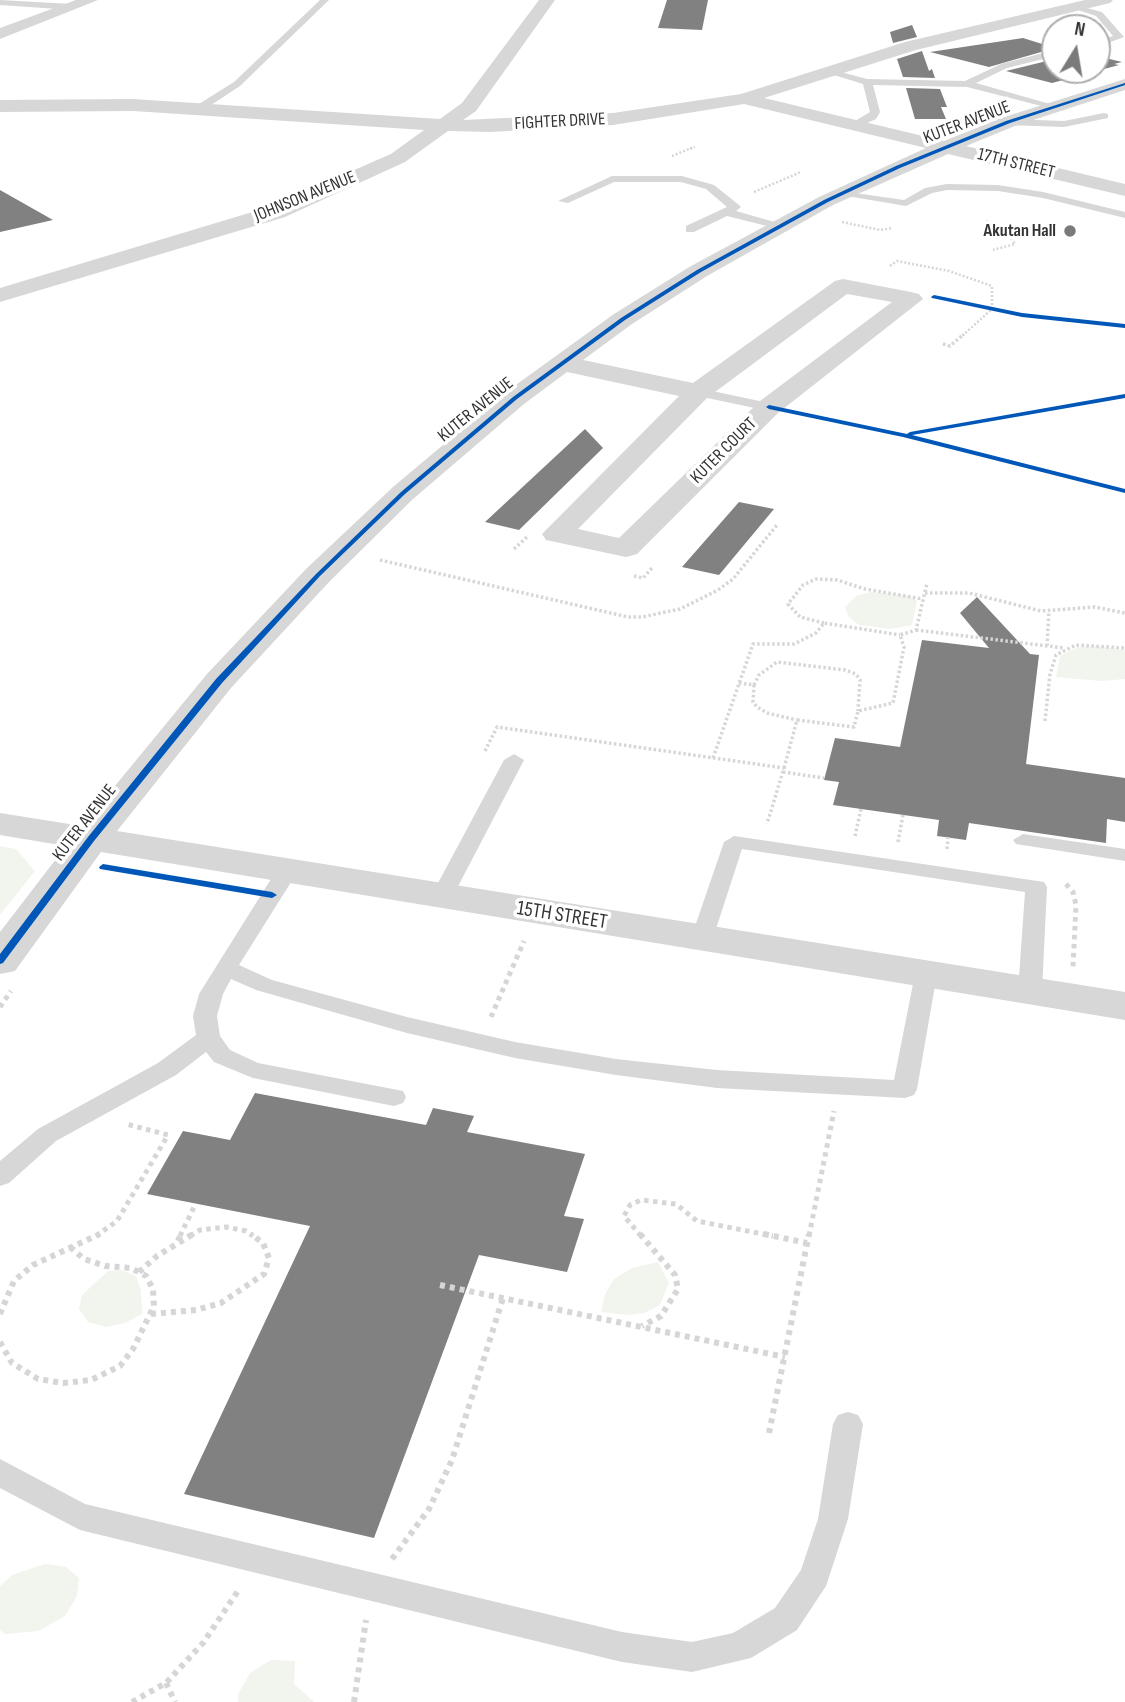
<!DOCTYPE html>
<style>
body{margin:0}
#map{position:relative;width:1125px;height:1702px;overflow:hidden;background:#fff;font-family:"Sofia Sans Condensed",sans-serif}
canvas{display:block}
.north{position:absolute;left:1041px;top:14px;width:70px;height:70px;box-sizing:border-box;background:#fff;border:2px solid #adadad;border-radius:50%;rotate:11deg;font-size:19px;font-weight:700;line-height:28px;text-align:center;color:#333}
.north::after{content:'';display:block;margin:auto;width:24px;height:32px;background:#7a7a7a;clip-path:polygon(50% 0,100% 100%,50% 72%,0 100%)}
</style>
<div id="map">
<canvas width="1125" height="1702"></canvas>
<div class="north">N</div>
</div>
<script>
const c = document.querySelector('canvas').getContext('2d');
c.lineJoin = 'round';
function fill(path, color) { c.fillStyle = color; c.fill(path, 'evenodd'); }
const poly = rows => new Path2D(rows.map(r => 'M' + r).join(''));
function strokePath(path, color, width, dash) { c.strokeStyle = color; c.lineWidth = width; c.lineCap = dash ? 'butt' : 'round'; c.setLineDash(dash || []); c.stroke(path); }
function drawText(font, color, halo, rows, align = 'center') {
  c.font = font + ' "Sofia Sans Condensed",sans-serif'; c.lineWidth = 7; c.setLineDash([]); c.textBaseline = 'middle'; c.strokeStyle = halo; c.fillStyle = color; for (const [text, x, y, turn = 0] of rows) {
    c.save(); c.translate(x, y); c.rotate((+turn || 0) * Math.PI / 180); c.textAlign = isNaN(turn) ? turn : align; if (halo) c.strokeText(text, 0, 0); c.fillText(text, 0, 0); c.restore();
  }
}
fill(poly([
 [871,592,909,596,917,601,912,625,891,629,859,625,849,617,845,608,850,602,856,596],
 [1096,646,1125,650,1125,679,1101,681,1056,677,1060,656,1078,647],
 [0,846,16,849,35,871,0,915],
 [658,1262,669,1283,660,1305,644,1313,627,1315,601,1312,605,1294,614,1279,632,1268],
 [121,1270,136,1276,141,1290,142,1314,125,1323,106,1327,88,1322,79,1309,82,1295,108,1271],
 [45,1564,66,1567,79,1578,77,1596,65,1616,38,1631,5,1634,0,1630,0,1586,12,1575],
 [271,1660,295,1661,294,1684,314,1702,238,1702,238,1694,250,1673]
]), '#f1f5ed');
fill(poly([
 [667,0,708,0,702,30,658,28],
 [912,25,917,37,893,43,890,32],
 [1023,38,1055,48,989,67,930,52],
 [922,51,929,71,932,69,935,78,903,77,897,59],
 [1097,56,1122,62,1114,64,1119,65,1052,83,1006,71,1055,59,1055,70,1097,70],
 [906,88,940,89,947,107,941,107,946,119,915,119],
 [0,190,53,220,0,232],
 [585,429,603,448,519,530,485,522],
 [739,502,774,509,719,575,682,567],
 [977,597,1030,654,1039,655,1026,764,1125,778,1125,822,1107,819,1106,843,969,823,966,840,937,836,939,820,833,805,839,782,824,780,835,738,900,747,922,640,989,648,960,613],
 [255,1093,426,1125,433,1108,474,1116,467,1132,585,1154,564,1216,584,1219,567,1272,479,1255,374,1538,184,1494,310,1226,147,1194,183,1131,230,1140]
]), '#818181');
strokePath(poly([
 [690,149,695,147]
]), '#d6d6d6', 2, [2, 2]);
strokePath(poly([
 [672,156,694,147],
 [754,192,801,172],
 [987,220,990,234,1011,238,1015,244,993,250],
 [842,222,880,230,893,228],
 [890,266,897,261,949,271,992,286,992,309,962,336]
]), '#d6d6d6', 2.5, [2, 2]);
strokePath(poly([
 [943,344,950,346,964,334],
 [514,549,527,537],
 [380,560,628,617,642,617,680,609,718,590,733,579,777,525],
 [634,576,643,578,652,568],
 [925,593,969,593,1041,611,1095,607,1125,613],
 [824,623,800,617,788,604,803,585,816,579,837,580,865,589,923,599],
 [916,630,1064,648],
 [1047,646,1049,611],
 [739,683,754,685,753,702,757,707,767,713,797,720],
 [754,685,759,675,777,662,845,670,856,674,860,680,858,711],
 [1045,721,1050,674,1056,655,1076,645,1125,648],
 [485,751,497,727,784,768,767,824],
 [713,758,753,644,794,644,816,633,824,623,900,635],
 [784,768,797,720,854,727,858,711,893,703,904,647,900,635,916,630,927,583],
 [783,772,824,778],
 [855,836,861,809],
 [898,842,903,815],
 [947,849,948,837]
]), '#d6d6d6', 3.5, [2.5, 2.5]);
strokePath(poly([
 [1066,884,1073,892,1076,905,1073,967],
 [0,1007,11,991],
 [491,1017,524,941],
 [96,1236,117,1221,168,1135,126,1124],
 [180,1236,194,1207],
 [190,1236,200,1230,226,1227,246,1231,253,1236],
 [641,1236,624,1216,630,1205,641,1200,676,1204,697,1221,773,1236],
 [809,1236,834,1111]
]), '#d6d6d6', 5, [4.5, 4.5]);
strokePath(poly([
 [640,1234,675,1275,678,1289,661,1316,642,1326],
 [764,1234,807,1243],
 [178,1241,181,1234],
 [139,1272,157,1256,193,1234],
 [440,1285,785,1357],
 [0,1314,14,1281,33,1265,100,1234],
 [151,1314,196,1310,221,1303,264,1274,269,1258,263,1243,251,1234],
 [0,1342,12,1363,38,1379,63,1383,91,1380,120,1366,133,1349,154,1306,153,1289,146,1276,131,1268,105,1266,84,1259,70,1247],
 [769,1433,809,1234],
 [392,1559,429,1509,452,1460,503,1298],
 [166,1683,175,1702],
 [132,1702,166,1683,203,1643,240,1588],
 [354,1702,366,1620]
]), '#d6d6d6', 6, [5, 5]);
fill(poly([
 [0,0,72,4,76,7,72,10,0,5,0,0],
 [320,0,329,0,240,86,202,111,194,111,194,107,234,82,320,0],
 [1072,4,1102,12,1124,37,1097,47,1097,41,1113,36,1096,16,1072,8,1072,4],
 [1055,50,1055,56,1007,68,976,83,1057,106,1057,110,967,87,873,85,880,112,876,119,854,129,850,128,850,124,870,112,863,84,821,71,826,68,867,79,965,81,1001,64,1055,50],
 [1104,113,1108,114,1108,118,1064,127,1008,125,1003,122,1008,119,1064,121,1104,113],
 [612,176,682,176,714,185,739,205,741,207,736,211,785,225,779,229,727,216,694,232,686,232,686,226,727,207,706,189,681,182,614,182,568,203,558,201,612,176],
 [947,184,998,185,1043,192,1125,212,1125,218,1043,198,998,191,947,190,932,193,906,206,835,194,841,191,904,200,925,188,947,184],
 [698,388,769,403,776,407,769,411,693,395,691,392,698,388],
 [514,754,524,760,453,896,450,901,434,901,431,896,504,760,514,754],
 [1023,834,1125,849,1125,861,1016,844,1013,840,1023,834],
 [734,836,1044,882,1047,887,1042,991,1038,996,1030,999,1022,996,1018,991,1025,892,742,849,713,938,710,943,702,945,694,943,691,938,724,842,734,836],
 [287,865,298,871,239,965,272,980,407,1017,515,1042,616,1059,717,1070,894,1080,915,974,918,969,934,969,937,974,917,1089,914,1095,905,1098,717,1088,616,1075,515,1058,407,1033,256,990,231,979,223,994,217,1016,220,1036,230,1050,258,1063,403,1091,406,1097,403,1103,394,1106,253,1078,214,1062,206,1052,176,1075,56,1141,9,1183,0,1186,0,1161,38,1129,158,1063,196,1035,193,1016,199,994,276,871,287,865],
 [848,1412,858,1415,863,1424,848,1519,826,1586,797,1630,751,1658,692,1672,622,1662,80,1530,0,1488,0,1459,85,1504,622,1632,692,1642,733,1633,775,1608,801,1570,818,1519,833,1424,838,1415,848,1412]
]), '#d7d7d7');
fill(poly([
 [76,0,98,0,0,39,0,28,76,0],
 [539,0,555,0,476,111,463,120,613,113,741,94,905,42,1085,0,1113,0,1110,3,916,50,764,98,944,141,1001,118,1125,79,1125,90,1015,126,966,146,1125,184,1125,196,948,154,833,205,707,276,632,324,583,360,693,383,835,281,843,279,911,292,919,294,923,299,778,413,637,554,626,557,546,540,542,534,679,396,567,372,524,404,413,499,329,582,231,688,117,831,1125,992,1125,1020,101,852,15,971,0,974,0,932,66,846,0,835,0,813,82,826,207,674,307,568,393,487,506,392,614,314,691,266,819,197,926,148,744,104,613,125,490,132,448,131,405,162,285,217,0,302,0,288,269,207,391,154,424,130,133,111,0,112,0,100,133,99,440,119,462,103,539,0],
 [847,294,892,302,760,401,619,538,578,529,707,398,847,294]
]), '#d7d7d7');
fill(poly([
 [1125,83,1125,85,1010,123,900,168,828,202,701,272,625,320,517,399,405,494,320,576,222,683,94,841,3,963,0,964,0,954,88,837,216,679,316,574,401,492,513,397,621,318,697,270,824,200,896,166,1006,121,1125,83],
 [934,295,1022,313,1125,324,1125,328,1022,317,932,298,931,297,934,295],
 [1125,394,1125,398,912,435,1125,489,1125,493,903,437,769,409,766,407,769,405,907,434,910,432,1125,394],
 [103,864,272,892,277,895,272,898,100,869,99,867,103,864]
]), '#0057b8');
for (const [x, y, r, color] of [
 [1070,231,7,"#7a7a7a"]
]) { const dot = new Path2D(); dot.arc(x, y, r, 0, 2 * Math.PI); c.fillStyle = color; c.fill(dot); strokePath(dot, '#fff', 2.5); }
drawText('18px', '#333', '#fff', [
 ["FIGHTER DRIVE",560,122,-3],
 ["KUTER AVENUE",967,123,-21],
 ["17TH STREET",1016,164,14],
 ["JOHNSON AVENUE",305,197,-22],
 ["KUTER AVENUE",476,410,-39],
 ["KUTER COURT",724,451,-45],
 ["KUTER AVENUE",85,823,-52]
]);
drawText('bold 18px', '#333', '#fff', [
 ["Akutan Hall",1056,231]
], 'right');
drawText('21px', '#333', '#fff', [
 ["15TH STREET",562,916,9]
]);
</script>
